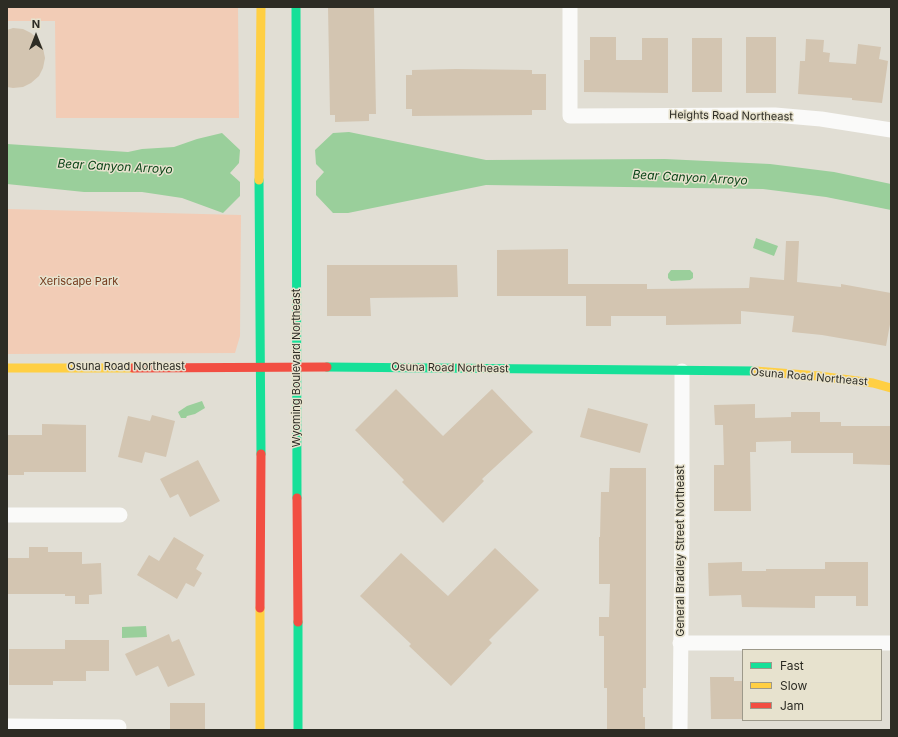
<!DOCTYPE html>
<style>
body{margin:0}
#map{position:relative;width:898px;height:737px;overflow:hidden;background:#e1ded4;font-family:Inter,sans-serif}
canvas{display:block}
.frame{position:absolute;inset:0;border:8px solid #2d2c24;pointer-events:none}
.legend{position:absolute;left:742px;top:649px;width:140px;height:72px;box-sizing:border-box;background:#e7e2ce;border:1px solid #9d998a;margin:0;padding:5px 7px;list-style:none;font-size:12px;color:#2d2c24}
.legend li{display:flex;align-items:center;gap:8px;height:20px}
.legend b{width:20px;border:1px solid #9d998a}
.north{position:absolute;left:16px;top:16px;width:40px;height:40px;-webkit-text-stroke:3px #e7e2ce;paint-order:stroke;rotate:0deg;font-size:11px;font-weight:700;line-height:16px;text-align:center;color:#2d2c24}
.north::after{content:'';display:block;margin:auto;width:14px;height:18px;background:#2d2c24;clip-path:polygon(50% 0,100% 100%,50% 72%,0 100%)}
</style>
<div id="map">
<canvas width="898" height="737"></canvas>
<div class="frame"></div>
<ul class="legend">
<li><b style="height:5px;background:#16e098"></b>Fast</li>
<li><b style="height:5px;background:#ffcf43"></b>Slow</li>
<li><b style="height:5px;background:#f24e42"></b>Jam</li>
</ul>
<div class="north">N</div>
</div>
<script>
const c = document.querySelector('canvas').getContext('2d');
c.lineJoin = 'round';
function fill(path, color) { c.fillStyle = color; c.fill(path, 'evenodd'); }
const poly = rows => new Path2D(rows.map(r => 'M' + r).join(''));
function strokePath(path, color, width, dash) { c.strokeStyle = color; c.lineWidth = width; c.lineCap = dash ? 'butt' : 'round'; c.setLineDash(dash || []); c.stroke(path); }
function drawText(font, color, halo, rows, align = 'center') {
  c.font = font + ' Inter,sans-serif'; c.lineWidth = 3; c.setLineDash([]); c.textBaseline = 'middle'; c.strokeStyle = halo; c.fillStyle = color; for (const [text, x, y, turn = 0] of rows) {
    c.save(); c.translate(x, y); c.rotate((+turn || 0) * Math.PI / 180); c.textAlign = isNaN(turn) ? turn : align; if (halo) c.strokeText(text, 0, 0); c.fillText(text, 0, 0); c.restore();
  }
}
fill(poly([
 [7,7,238,7,239,118,56,118,55,21,7,21],
 [7,209,241,215,240,336,235,353,7,354]
]), '#f2ccb6');
fill(poly([
 [349,132,486,160,665,159,770,164,834,172,891,184,891,210,826,197,763,189,486,185,348,213,333,213,316,195,316,181,324,172,316,164,315,150,333,133],
 [222,133,240,150,239,163,230,173,240,182,240,196,223,213,182,198,142,192,84,192,7,184,7,144,128,152,142,149,174,147,197,139],
 [756,238,778,246,774,256,753,248],
 [671,270,690,270,693,273,693,278,690,280,671,281,668,278,668,274],
 [202,401,205,408,195,414,187,416,186,418,181,418,178,412,187,406],
 [146,626,147,637,122,638,122,627]
]), '#9acf9b');
fill(poly([
 [328,7,374,7,376,114,369,114,369,121,335,122,335,115,330,115],
 [13,28,23,29,31,33,39,40,43,48,45,58,43,68,39,76,31,83,23,87,13,88,7,87,7,30],
 [590,37,616,37,616,60,642,60,642,38,668,38,668,93,584,92,584,60,590,60],
 [746,37,776,37,776,93,746,93],
 [692,38,722,38,722,92,692,92],
 [806,39,824,40,823,52,830,53,829,62,856,64,858,44,881,47,879,59,888,61,882,103,852,100,852,98,798,94,800,61,805,61],
 [456,69,532,70,532,74,546,74,546,110,532,110,532,115,412,116,412,109,406,109,406,75,412,75,412,70],
 [786,241,799,241,797,282,841,287,841,284,891,293,891,319,886,346,822,335,792,332,794,316,741,311,741,324,666,325,666,316,611,316,611,326,586,326,586,296,497,296,497,250,568,249,568,284,647,284,647,289,749,288,750,277,784,280],
 [327,265,457,265,458,297,370,298,371,316,327,316],
 [396,389,443,436,492,389,533,432,482,479,484,481,443,523,402,482,404,480,355,430],
 [755,404,755,418,791,417,791,412,820,412,820,422,841,422,841,426,891,426,891,465,853,464,853,453,791,453,791,441,756,442,756,452,750,452,751,511,714,511,714,465,724,465,723,425,715,425,714,405],
 [588,408,648,424,640,453,580,437],
 [152,415,175,421,166,457,145,452,142,463,118,457,128,416,150,421],
 [42,424,86,425,86,472,24,472,24,475,7,475,7,435,42,435],
 [198,460,220,501,190,517,178,494,170,498,160,479],
 [610,468,646,468,646,688,643,688,643,717,645,717,645,730,607,730,607,688,604,688,604,636,599,636,599,617,609,617,610,584,599,584,599,537,600,537,601,492,609,492],
 [174,537,204,555,196,569,202,573,194,587,186,583,177,599,137,575,149,555,159,561],
 [29,547,48,547,48,552,82,552,82,564,101,563,102,594,89,595,89,604,75,604,75,596,65,596,65,594,7,594,7,558,29,558],
 [495,548,539,590,489,640,492,643,451,686,409,646,411,644,360,596,401,553,448,596],
 [742,562,742,571,766,571,766,569,825,569,825,562,868,562,868,606,856,606,856,596,815,596,815,608,742,607,741,595,709,596,708,563],
 [169,634,172,642,179,639,195,675,168,687,158,666,136,676,125,654],
 [65,640,109,640,109,671,86,671,86,681,53,681,53,685,9,685,9,649,65,649],
 [710,677,734,677,734,681,743,681,743,719,711,719],
 [170,703,205,703,205,730,170,730]
]), '#d3c5b1');
strokePath(poly([
 [570,7,570,116,775,115,821,119,891,130],
 [7,515,120,515],
 [680,643,891,643],
 [7,726,119,727],
 [680,730,682,525,682,371]
]), '#fafaf9', 15);
strokePath(poly([
 [296,7,297,498],
 [259,180,261,454],
 [327,367,755,371],
 [298,622,298,730]
]), '#16e098', 9);
strokePath(poly([
 [259,180,261,7],
 [7,368,133,368],
 [755,371,819,376,873,383,891,388],
 [260,730,260,608]
]), '#ffcf43', 9);
strokePath(poly([
 [133,368,327,367],
 [297,498,298,622],
 [260,608,261,454]
]), '#f24e42', 9);
drawText('11px', '#2d2c24', '#e7e2ce', [
 ["Heights Road Northeast",731,116,1],
 ["Osuna Road Northeast",126,367],
 ["Wyoming Boulevard Northeast",297,368,-90],
 ["Osuna Road Northeast",450,368,1],
 ["Osuna Road Northeast",809,377,5],
 ["General Bradley Street Northeast",681,551,-90]
]);
drawText('11px', '#753a1c', '#e7e2ce', [
 ["Xeriscape Park",79,282]
]);
drawText('italic 12px', '#094316', '#e7e2ce', [
 ["Bear Canyon Arroyo",115,167,3],
 ["Bear Canyon Arroyo",690,178,3]
]);
</script>
